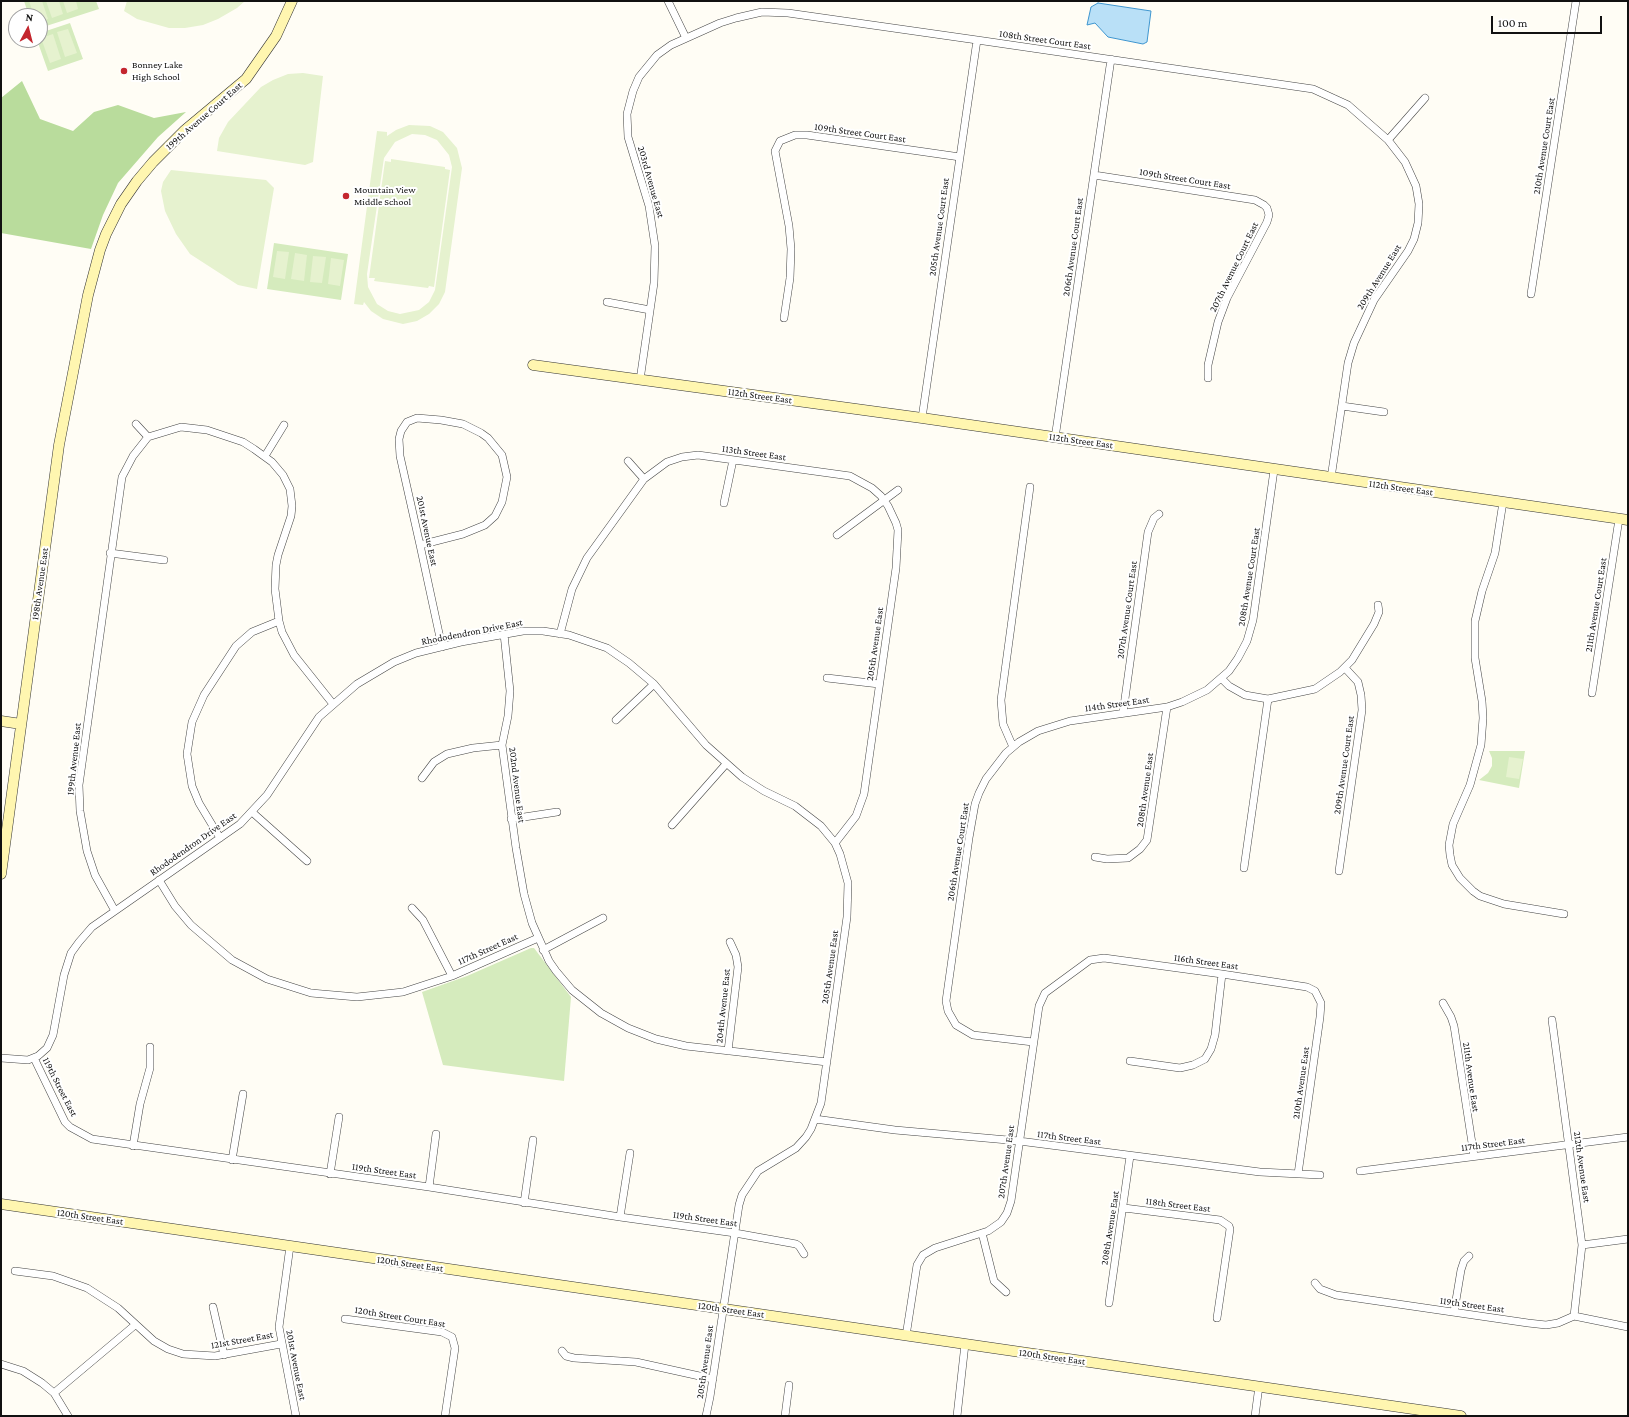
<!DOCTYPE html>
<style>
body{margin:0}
#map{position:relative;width:1629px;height:1417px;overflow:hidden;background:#fffdf5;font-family:"Crimson Pro",serif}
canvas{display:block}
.frame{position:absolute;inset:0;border:2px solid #111;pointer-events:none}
.north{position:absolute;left:8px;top:8px;width:40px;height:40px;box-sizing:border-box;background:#fff;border:1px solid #a0a0a0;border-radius:50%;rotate:7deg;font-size:11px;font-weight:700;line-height:16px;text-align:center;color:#111}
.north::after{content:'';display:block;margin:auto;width:14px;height:18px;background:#c4262e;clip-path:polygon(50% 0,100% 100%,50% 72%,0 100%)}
.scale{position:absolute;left:1491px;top:16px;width:111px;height:18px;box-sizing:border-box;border:2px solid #111;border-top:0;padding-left:5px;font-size:12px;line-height:14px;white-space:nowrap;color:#111;-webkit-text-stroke:3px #fff;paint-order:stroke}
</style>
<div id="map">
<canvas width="1629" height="1417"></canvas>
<div class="frame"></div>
<div class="north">N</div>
<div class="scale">100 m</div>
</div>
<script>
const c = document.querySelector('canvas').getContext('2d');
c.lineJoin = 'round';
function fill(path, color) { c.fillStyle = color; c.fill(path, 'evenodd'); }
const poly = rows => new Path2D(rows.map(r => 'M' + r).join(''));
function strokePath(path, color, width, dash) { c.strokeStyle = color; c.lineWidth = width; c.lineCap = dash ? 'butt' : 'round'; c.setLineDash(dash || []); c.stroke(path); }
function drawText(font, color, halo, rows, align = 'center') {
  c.font = font + ' "Crimson Pro",serif'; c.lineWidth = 4; c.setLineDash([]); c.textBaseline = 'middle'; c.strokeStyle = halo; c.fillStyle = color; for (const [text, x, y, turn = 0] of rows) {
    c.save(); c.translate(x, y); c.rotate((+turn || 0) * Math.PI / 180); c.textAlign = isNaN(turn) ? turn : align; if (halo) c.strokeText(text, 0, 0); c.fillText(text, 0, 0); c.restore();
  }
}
fill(poly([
 [24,1,96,1,99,9,40,28,40,16,29,16],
 [70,23,83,59,48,71,37,40,40,40,40,33],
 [274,243,348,254,341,300,267,289],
 [1489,751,1525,751,1519,788,1479,780,1488,773,1492,766,1492,758],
 [531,948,534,948,571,997,564,1081,443,1065,422,992,467,976]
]), '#d5ebbd');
fill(poly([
 [22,81,40,119,73,131,94,112,118,105,154,118,186,112,158,137,118,183,103,215,91,249,1,233,1,98]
]), '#b9dc9c');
fill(poly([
 [29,1,42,1,48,19,40,22,40,16,34,16],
 [46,1,59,1,63,14,52,18],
 [63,1,76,1,78,9,67,13],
 [127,1,245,1,237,8,218,19,203,25,185,28,169,28,137,19,124,11],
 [68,29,77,53,65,57,57,32],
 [53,34,61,59,50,63,41,38],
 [303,73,323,76,313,162,305,165,217,151,219,138,228,122,261,87,273,80,288,74],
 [409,125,430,126,443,132,457,148,462,168,445,292,439,304,429,314,417,321,403,324,383,319,371,311,364,302,363,305,354,304,377,131,387,132,387,136,396,130],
 [412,134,425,135,437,140,449,155,452,167,435,290,429,302,419,310,400,314,388,311,377,304,368,287,367,274,384,158,395,142],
 [391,159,445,167,445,169,450,170,434,287,429,286,428,288,374,281,375,278,369,278,385,161,391,162],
 [171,170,266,180,274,188,257,289,238,285,190,254,176,234,165,211,161,191,163,182],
 [277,251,289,252,285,279,273,277],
 [295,253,307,255,304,281,291,279],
 [313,256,326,257,322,283,310,282],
 [331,258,344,260,340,286,328,284],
 [1509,757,1523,759,1519,779,1506,777]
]), '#e6f2cf');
const water = poly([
 [1098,3,1151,11,1147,42,1143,44,1108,37,1095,23,1087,25,1091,7,1098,3]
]);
fill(water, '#b9e0f7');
strokePath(water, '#3f96cf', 1);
const street = poly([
 [668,1,686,38],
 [1388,140,1425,98],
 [1094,175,1255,200,1264,205,1267,208,1269,215,1267,222,1227,298,1218,322,1208,365,1208,378],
 [1531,294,1576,1],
 [607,302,650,310],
 [784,318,790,278,791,249,789,226,775,151,780,141,795,135,807,135,960,157],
 [640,380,654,283,655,246,649,206,628,137,627,114,633,91,639,77,657,55,671,45,720,23,736,18,762,12,788,13,977,40,1313,89,1348,105,1388,140,1405,162,1416,186,1419,204,1418,223,1414,239,1408,251,1374,300,1354,343,1348,363,1331,478],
 [1342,406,1384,412],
 [922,418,977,40],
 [136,424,148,437],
 [1055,438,1111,59],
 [265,456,284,425],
 [628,461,644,479],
 [1503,502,1495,553,1482,591,1475,621,1475,658,1482,701,1483,718,1481,745,1470,785,1453,824,1449,845,1450,855,1452,865,1460,878,1473,891,1480,896,1504,904,1564,914],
 [724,503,733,460],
 [837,535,898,490],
 [420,545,463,534,485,525,495,516,502,502,507,477,502,455,488,438,481,433,463,424,441,420,417,418,407,422,401,431,399,439,400,456,420,545,442,647],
 [110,553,164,560],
 [504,634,510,691,508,716,502,745,516,848,524,894,532,923,549,961,556,971,572,990,601,1013,628,1028,656,1039,686,1046,827,1062],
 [560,634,572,589,587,558,644,479,667,462,682,457,698,455,850,476,872,488,881,496,888,506,896,523,898,530,896,568,864,794,856,816,835,843],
 [827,678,879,684],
 [1222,679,1229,686,1245,695,1268,699,1315,689,1340,672,1352,660,1374,624,1379,612,1378,605],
 [1592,693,1619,519],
 [1123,713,1148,532,1154,518,1159,514],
 [616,720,654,684],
 [1013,747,1003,724,1001,700,1030,487],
 [422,778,434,762,447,754,473,748,502,745],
 [252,812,307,861],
 [511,819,557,812],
 [672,825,726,764],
 [220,838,199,803,192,786,187,754,192,722,204,695,236,646,252,632,279,621],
 [1095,857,1107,859,1128,858,1140,849,1147,840,1167,707],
 [1244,868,1268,699],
 [1339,871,1362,710,1361,695,1358,682,1345,668],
 [159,880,175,906,191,925,232,960,267,979,311,993,357,997,403,992,452,976,538,938],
 [412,908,423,920,452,976],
 [115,911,95,875,87,851,80,811,79,785,122,477,133,456,148,437,181,427,207,430,243,442,254,449,272,462,283,475,290,489,292,506,291,516,278,555,276,565,275,589,279,621,282,632,294,655,333,704],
 [543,950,603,918],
 [1443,1003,1451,1017,1454,1026,1474,1156],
 [1552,1020,1582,1245,1574,1316],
 [1033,1042,973,1035,956,1025,948,1011,946,1001,969,838,975,804,979,793,986,779,1006,753,1019,742,1038,731,1070,721,1167,707,1182,702,1207,690,1229,671,1238,658,1247,641,1253,620,1274,470],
 [728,1051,738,967,736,955,730,942],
 [1,1058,28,1060,38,1056,47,1048,53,1035,64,975,71,953,79,942,92,927,240,824,267,795,319,717,357,684,394,662,416,653,461,642,523,631,543,631,569,635,607,648,629,663,654,684,706,745,742,777,764,791,795,806,821,826,835,843,840,854,848,883,847,917,821,1103,811,1129,806,1137,796,1148,758,1171,742,1195,739,1205,710,1397,706,1416],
 [34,1058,65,1122,70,1127,92,1139,429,1187,620,1217,735,1233,796,1244,799,1246,804,1254],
 [1130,1061,1180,1068,1193,1065,1205,1059,1211,1049,1215,1035,1222,974],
 [815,1119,895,1130,1019,1141,1260,1172,1320,1175],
 [133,1146,140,1104,150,1068,150,1047],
 [232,1160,243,1094],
 [1360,1171,1628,1137],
 [330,1174,339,1117],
 [429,1187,436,1134],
 [524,1203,533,1140],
 [1124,1208,1220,1220,1229,1226,1230,1229,1217,1318],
 [620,1217,630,1153],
 [982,1233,994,1281,1006,1292],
 [1582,1245,1628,1239],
 [290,1246,279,1327,296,1416],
 [15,1271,53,1276,87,1288,118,1308,154,1341,168,1349,183,1354,215,1356,281,1344],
 [1315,1283,1320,1289,1336,1295,1528,1323,1546,1325,1558,1323,1574,1316,1628,1327],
 [1109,1303,1130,1156],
 [213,1307,224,1355],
 [1454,1312,1461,1270,1464,1261,1469,1256],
 [345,1319,442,1332,452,1337,455,1348,445,1416],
 [906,1336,917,1265,923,1255,935,1248,988,1231,1001,1222,1007,1213,1011,1201,1039,1006,1045,993,1090,960,1104,958,1222,974,1307,987,1315,991,1321,1003,1320,1017,1298,1174],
 [562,1351,566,1356,574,1358,636,1362,713,1379],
 [1,1364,23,1371,42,1383,54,1393,68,1416],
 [54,1393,135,1325],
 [785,1416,789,1385],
 [957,1416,965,1344],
 [1255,1416,1259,1386]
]);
const secondary = poly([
 [533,365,922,418,1628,520],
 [1,721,21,724],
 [1,874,59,445,88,295,100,250,106,234,121,204,137,181,153,162,185,130,246,79,276,36,292,1],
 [1,1204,1461,1416]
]);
strokePath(street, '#444', 8);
strokePath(secondary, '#333', 11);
strokePath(street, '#fff', 7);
strokePath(secondary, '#fff6b0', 10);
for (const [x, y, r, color] of [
 [124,71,4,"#c4262e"],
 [346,196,4,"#c4262e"]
]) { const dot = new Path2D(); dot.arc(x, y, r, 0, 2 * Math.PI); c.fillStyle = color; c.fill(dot); strokePath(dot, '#fff', 1.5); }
drawText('10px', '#111', '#fff', [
 ["108th Street Court East",1045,40,8],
 ["199th Avenue Court East",204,116,-41],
 ["109th Street Court East",860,133,8],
 ["210th Avenue Court East",1544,146,-81],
 ["109th Street Court East",1185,179,9],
 ["203rd Avenue East",651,182,74],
 ["205th Avenue Court East",939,227,-82],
 ["206th Avenue Court East",1073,247,-82],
 ["207th Avenue Court East",1234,267,-64],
 ["209th Avenue East",1379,277,-58],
 ["112th Street East",760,396,8],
 ["112th Street East",1081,441,8],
 ["113th Street East",754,453,8],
 ["112th Street East",1401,488,8],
 ["201st Avenue East",427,531,78],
 ["208th Avenue Court East",1249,577,-81],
 ["198th Avenue East",40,584,-82],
 ["211th Avenue Court East",1596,605,-81],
 ["207th Avenue Court East",1127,610,-82],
 ["Rhododendron Drive East",472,632,-11],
 ["205th Avenue East",875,644,-82],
 ["114th Street East",1117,704,-8],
 ["199th Avenue East",74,759,-84],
 ["209th Avenue Court East",1344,765,-82],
 ["202nd Avenue East",517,785,83],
 ["208th Avenue East",1145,790,-82],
 ["Rhododendron Drive East",193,844,-35],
 ["206th Avenue Court East",958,852,-81],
 ["117th Street East",488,949,-24],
 ["116th Street East",1206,962,8],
 ["205th Avenue East",830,967,-82],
 ["204th Avenue East",723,1006,-84],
 ["211th Avenue East",1471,1077,82],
 ["210th Avenue East",1301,1083,-82],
 ["119th Street East",60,1087,63],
 ["117th Street East",1069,1138,7],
 ["117th Street East",1493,1144,-7],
 ["207th Avenue East",1006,1162,-82],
 ["212th Avenue East",1582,1167,82],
 ["119th Street East",384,1171,8],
 ["118th Street East",1178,1205,7],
 ["120th Street East",90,1217,8],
 ["119th Street East",705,1219,8],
 ["208th Avenue East",1110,1228,-81],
 ["120th Street East",410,1264,8],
 ["119th Street East",1472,1305,8],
 ["120th Street East",731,1310,8],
 ["120th Street Court East",400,1317,9],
 ["121st Street East",242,1340,-10],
 ["120th Street East",1052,1357,8],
 ["205th Avenue East",705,1362,-82],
 ["201st Avenue East",296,1365,79]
]);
drawText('10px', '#111', '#fff', [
 ["Bonney Lake",132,65],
 ["High School",132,77],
 ["Mountain View",354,190],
 ["Middle School",354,202]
], 'left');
</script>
